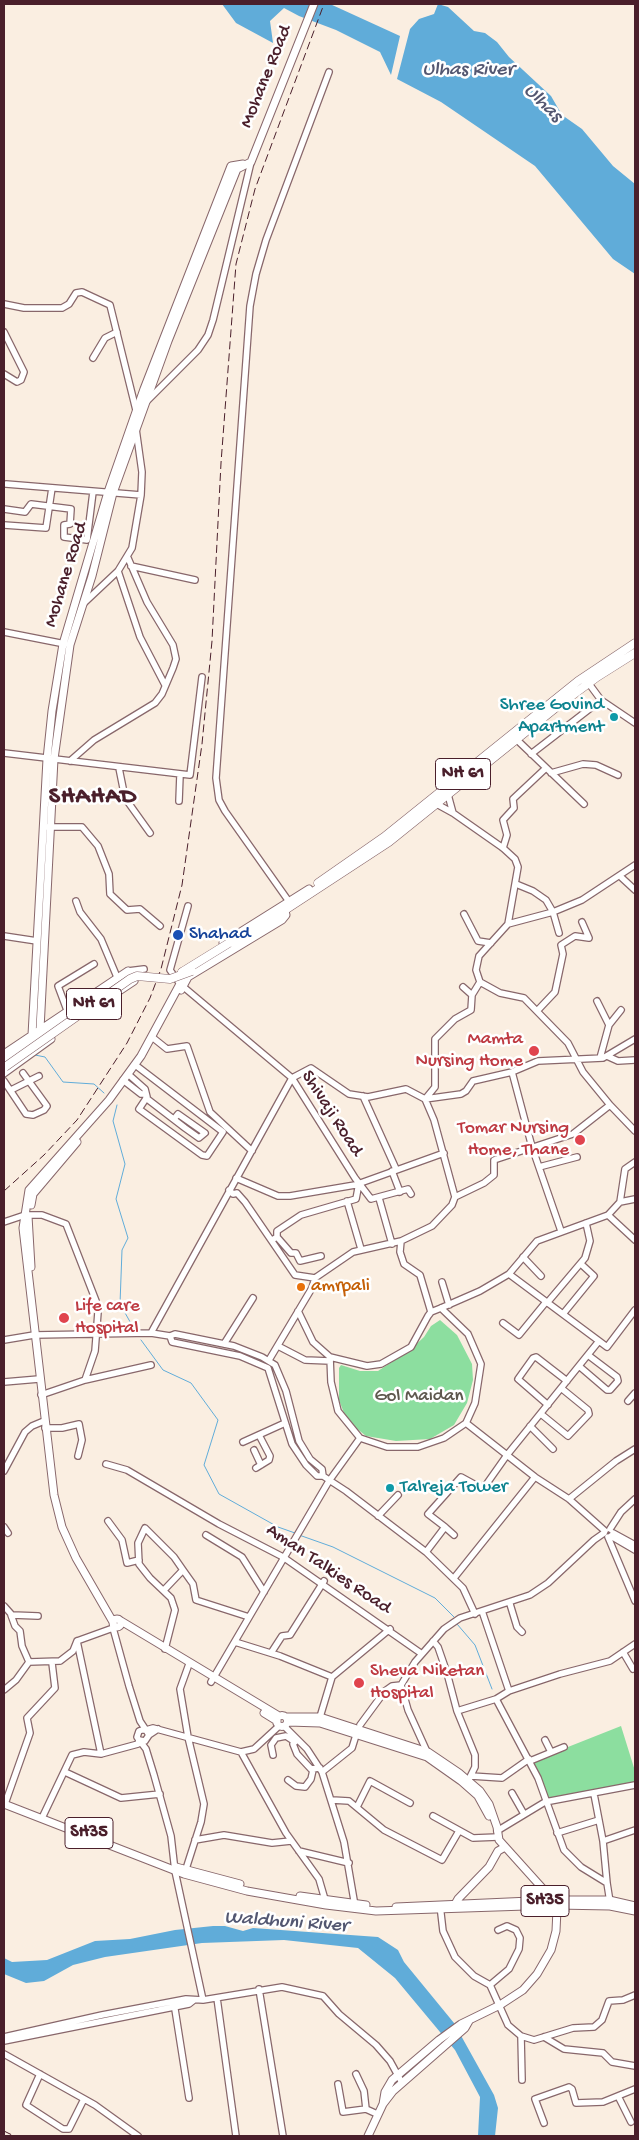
<!DOCTYPE html>
<style>
body{margin:0}
#map{position:relative;width:639px;height:2140px;overflow:hidden;background:#faeee1;font-family:"Gochi Hand",sans-serif}
canvas{display:block}
.frame{position:absolute;inset:0;border:5px solid #4a1f2b;pointer-events:none}
</style>
<div id="map">
<canvas width="639" height="2140"></canvas>
<div class="frame"></div>
</div>
<script>
const c = document.querySelector('canvas').getContext('2d');
c.lineJoin = 'round';
function fill(path, color) { c.fillStyle = color; c.fill(path, 'evenodd'); }
const poly = rows => new Path2D(rows.map(r => 'M' + r).join(''));
function strokePath(path, color, width, dash) { c.strokeStyle = color; c.lineWidth = width; c.lineCap = dash ? 'butt' : 'round'; c.setLineDash(dash || []); c.stroke(path); }
function drawText(font, color, halo, rows, align = 'center') {
  c.font = font + ' "Gochi Hand",sans-serif'; c.lineWidth = 5; c.setLineDash([]); c.textBaseline = 'middle'; c.strokeStyle = halo; c.fillStyle = color; for (const [text, x, y, turn = 0] of rows) {
    c.save(); c.translate(x, y); c.rotate((+turn || 0) * Math.PI / 180); c.textAlign = isNaN(turn) ? turn : align; if (halo) c.strokeText(text, 0, 0); c.fillText(text, 0, 0); c.restore();
  }
}
fill(poly([
 [440,1320,457,1335,472,1364,473,1380,467,1403,454,1425,430,1439,396,1441,366,1436,356,1428,344,1413,339,1400,339,1368,341,1365,360,1371,378,1371,410,1350,424,1337,431,1326],
 [621,1726,635,1771,635,1785,545,1802,530,1762]
]), '#8cde9f');
fill(poly([
 [222,4,330,4,400,36,391,75,380,52,336,30,299,16,284,8,270,21,273,43,236,23],
 [438,4,448,7,474,31,485,33,497,42,509,57,551,96,562,115,582,129,613,166,635,184,635,274,613,259,535,166,441,102,397,79,410,29,419,19,434,14],
 [213,1926,225,1926,243,1931,253,1928,378,1937,398,1950,404,1962,454,2023,494,2095,498,2108,495,2136,478,2136,480,2097,455,2050,395,1978,358,1948,284,1940,202,1943,105,1957,73,1965,44,1981,26,1983,4,1974,4,1958,12,1962,47,1960,95,1941,130,1939,175,1930]
]), '#60acd9');
strokePath(poly([
 [35,1055,45,1057,63,1082,94,1084,104,1093],
 [117,1105,113,1121,125,1164,116,1199,128,1238,122,1250,120,1304,133,1327],
 [141,1340,163,1370,191,1383,218,1420,204,1465,219,1494,278,1527,295,1533],
 [299,1535,333,1547,435,1598,454,1617],
 [457,1624,475,1645,492,1689]
]), '#60acd9', 1);
const minor = poly([
 [4,304,24,308,62,308,69,304,76,293,82,292,110,305,136,410],
 [4,332,24,372,21,380,17,382,4,374],
 [93,358,105,338,117,332],
 [147,401,198,350,208,335,213,320,251,162],
 [6,484,141,495],
 [4,509,25,512,31,504,71,509,70,524,64,525,64,537,87,540,93,492],
 [4,525,46,528,52,488],
 [131,566,195,580],
 [118,571,140,637,165,685],
 [84,603,118,571,132,548,141,495,142,472,136,429],
 [4,632,65,644],
 [587,681,601,700,635,723],
 [515,738,584,804],
 [4,753,190,775,202,677],
 [531,754,601,700],
 [70,761,94,740,155,703,162,694,173,668,176,659,173,645,147,602,128,558],
 [119,768,125,798,150,833],
 [551,773,583,764,596,765,618,775],
 [447,791,453,813],
 [179,801,180,775],
 [433,802,453,813,503,848,515,859,518,867,508,924,479,956,476,970,480,982,500,993,524,998,568,1043,583,1072,610,1105,635,1131],
 [44,827,82,827,98,846,109,874,110,894,127,910,140,909,160,926],
 [503,848,507,835,503,820,514,808,513,799,546,768],
 [622,878,635,890],
 [516,884,533,891,546,900,553,912,559,933],
 [76,901,80,912,101,939,117,977],
 [290,903,225,811,219,800,216,778,250,306,256,274,266,240,329,72],
 [188,906,170,970,180,984,292,1078,355,1178,371,1199,408,1189,411,1194],
 [464,914,478,941,491,943],
 [508,924,553,912,582,900,635,865],
 [4,936,37,941],
 [128,971,144,969],
 [463,987,472,995],
 [597,1001,609,1025,600,1058],
 [67,1010,58,986,94,964],
 [537,1011,555,992,563,954,561,945,575,936,589,938,582,922],
 [609,1025,621,1010],
 [152,1037,167,1049,187,1046,210,1112,252,1151],
 [607,1056,618,1061,635,1060],
 [512,1072,532,1147,561,1231],
 [128,1074,145,1089,147,1097,139,1109,202,1155,207,1156,223,1132,138,1067],
 [123,1080,141,1094,146,1094],
 [4,1081,26,1114,33,1115,44,1110,47,1106,23,1073],
 [11,1090,39,1076],
 [363,1096,396,1169],
 [146,1098,185,1128,199,1138,205,1133,178,1114,174,1119],
 [426,1098,435,1087,435,1039,455,1019,471,1010,472,995,480,982],
 [425,1099,461,1094,466,1091,473,1081,512,1072,538,1061,603,1058,635,1039],
 [539,1167,577,1157],
 [392,1171,400,1192],
 [236,1178,278,1196,290,1196,355,1185,444,1153],
 [229,1190,233,1194,237,1193,245,1202,295,1275,315,1278],
 [455,1197,484,1183,494,1175,494,1160,573,1134,610,1105],
 [379,1198,392,1244],
 [347,1201,361,1249],
 [620,1202,635,1199],
 [608,1215,635,1240],
 [4,1222,25,1215,42,1215,66,1224,96,1301,98,1312,95,1351,85,1380,41,1395],
 [277,1237,291,1253,296,1253,300,1261,321,1256],
 [272,1240,277,1237,277,1231,301,1215,356,1199,359,1183],
 [523,1257,541,1276],
 [442,1282,449,1305],
 [547,1303,585,1258,590,1241,586,1223],
 [441,1308,468,1334,481,1364,475,1403,466,1423,444,1438,418,1447,387,1447,360,1438,338,1411,331,1382,330,1357,367,1366,381,1364,411,1347,428,1316,431,1312,441,1308],
 [441,1308,480,1291,509,1274,537,1241,608,1215,620,1202,625,1169,635,1162],
 [298,1311,313,1342,330,1357],
 [563,1314,594,1276,581,1264],
 [503,1323,519,1335,546,1302],
 [151,1333,292,1078,311,1068,349,1094,368,1097,406,1089,425,1099,434,1120,455,1197,452,1205,432,1226,401,1241,400,1252,404,1264,420,1275,431,1312],
 [170,1336,172,1342,240,1356,268,1368,292,1444,306,1465,317,1476,323,1476,346,1491,426,1552,463,1588,475,1614],
 [4,1340,34,1335,151,1333,170,1336,175,1334,234,1346,262,1357,275,1365,286,1391,299,1441,310,1459,322,1469,323,1476],
 [599,1341,607,1347,635,1310],
 [224,1344,253,1298],
 [278,1346,305,1360,330,1361],
 [269,1360,312,1288,315,1278,353,1252,401,1241],
 [579,1366,607,1390,610,1390,618,1381,617,1377,588,1355],
 [85,1380,151,1365],
 [4,1382,39,1379],
 [628,1401,635,1393],
 [548,1405,518,1379,533,1358,536,1357,567,1381],
 [541,1414,568,1436,589,1414,588,1410,561,1388],
 [466,1423,535,1477,569,1499,605,1531],
 [530,1426,553,1449],
 [45,1428,62,1428,79,1424,82,1440,78,1456],
 [243,1442,285,1423],
 [254,1450,261,1465],
 [106,1464,127,1470,219,1524,283,1557,422,1654],
 [256,1468,269,1460,270,1456,259,1435],
 [4,1471,25,1432,32,1426,44,1421],
 [569,1499,616,1461,635,1449],
 [378,1516,398,1495],
 [108,1521,122,1540,127,1563,139,1560],
 [4,1527,8,1533],
 [445,1527,454,1535],
 [610,1529,621,1512,635,1499],
 [613,1533,635,1545],
 [206,1535,242,1557,264,1592],
 [611,1536,635,1550],
 [608,1537,635,1601],
 [426,1552,445,1527,428,1514,461,1477,483,1489,507,1455,599,1341,509,1274],
 [454,1578,535,1477],
 [164,1590,183,1570],
 [510,1604,517,1627,522,1632],
 [4,1606,12,1615,38,1616],
 [482,1611,509,1691],
 [11,1615,15,1626,20,1631,22,1646,29,1662],
 [115,1626,113,1628,129,1686,140,1721,146,1730,153,1728,241,1752,254,1749,279,1726],
 [433,1641,438,1647,447,1673,457,1711,496,1699,538,1778,564,1850,581,1867,607,1883,610,1902],
 [235,1642,280,1656,332,1677],
 [165,1649,175,1610,171,1598,150,1578,139,1564,138,1543,145,1528,174,1557,183,1570,193,1584,196,1600,249,1617],
 [623,1652,633,1669],
 [271,1653,282,1636,290,1635,324,1581],
 [211,1682,329,1481,360,1438],
 [401,1685,415,1662,444,1629,460,1618,530,1595,548,1583,594,1540,604,1533],
 [401,1685,408,1710,428,1754],
 [4,1690,16,1680,29,1662,60,1661,73,1651,77,1641],
 [496,1699,509,1691,560,1674,610,1661,635,1644],
 [457,1711,475,1755,475,1767,467,1783],
 [320,1717,332,1677,390,1629],
 [360,1725,385,1691,392,1686,401,1685],
 [284,1726,307,1749,322,1772,344,1842,355,1906],
 [149,1735,146,1730,142,1730,139,1731,137,1737,139,1740,145,1741,149,1735,158,1729],
 [297,1739,293,1744,297,1754,311,1769,320,1768],
 [545,1740,551,1752],
 [241,1752,286,1833,319,1879,326,1903],
 [101,1754,77,1641,113,1628],
 [273,1755,271,1745,276,1738,286,1736,295,1742],
 [530,1761,564,1747],
 [65,1772,121,1798,160,1794],
 [322,1772,352,1748,357,1732],
 [471,1776,502,1778,529,1759],
 [288,1780,296,1786,305,1787,311,1779,313,1770],
 [512,1793,524,1814],
 [594,1794,603,1841],
 [332,1800,349,1801,384,1830,442,1860,459,1831],
 [6,1801,30,1733,27,1718,55,1688,52,1663],
 [357,1807,370,1781,410,1803],
 [433,1816,473,1838,498,1837],
 [42,1818,72,1755,84,1752,101,1754,138,1744,139,1740,146,1749,154,1775,171,1836,175,1871,203,2000],
 [497,1831,545,1802,635,1785],
 [557,1833,599,1820],
 [195,1840,224,1835,272,1843,291,1841],
 [299,1851,349,1863],
 [185,1872,201,1822,204,1804,188,1737,180,1689,189,1664],
 [607,1883,603,1841,635,1830],
 [440,1905,443,1931,455,1957,474,1976,490,1985,508,2025,521,2036,534,2040,573,2028,594,2027,602,2020,609,2001,623,2000,635,1995],
 [490,1985,509,1969,519,1949,520,1938,516,1930,507,1926,498,1930],
 [259,1989,283,2136],
 [217,1998,236,2136],
 [174,2003,189,2098],
 [521,2036,522,2080],
 [4,2037,102,2015,186,1999,203,2000,282,1987,323,1996,339,2014,376,2045,390,2061,401,2081],
 [544,2037,564,2049,603,2053,612,2062,635,2066],
 [4,2041,189,2004,194,2000],
 [4,2054,95,2105,138,2136],
 [40,2074,26,2105,63,2129,69,2129,84,2099],
 [356,2074,364,2091,366,2109],
 [338,2084,343,2112,366,2109,377,2114],
 [618,2096,631,2122],
 [544,2123,535,2099,569,2087,572,2089,576,2103,603,2102,635,2089]
]);
const major = poly([
 [223,943,309,889],
 [181,990,188,977,282,920,286,915,285,911],
 [40,1029,54,759,70,645,92,576,113,493,168,341,237,169,251,162,314,4],
 [32,1035,47,759,52,711,63,644,108,492,144,389,231,166,243,164],
 [4,1054,128,971,134,981,113,995],
 [4,1073,51,1039],
 [31,1205,33,1194,77,1142],
 [28,1216,31,1267],
 '113 1623a4 4 0 1 1 8 0a4 4 0 1 1-8 0Z',
 [121,1621,279,1716],
 [113,1622,76,1558,62,1527,54,1495,23,1228,29,1190,109,1100,141,1056,180,984,182,972],
 [264,1713,277,1721],
 '276.5 1721a5.5 5.5 0 1 1 11 0a5.5 5.5 0 1 1-11 0Z',
 [286,1717,320,1717,397,1742,428,1752,459,1773,480,1791,489,1804,497,1827,499,1840,553,1900,557,1909,556,1931,551,1950,537,1974,523,1990,500,2005,461,2024,439,2040,392,2080,385,2092,383,2104],
 [288,1722,320,1723,427,1757,461,1781,478,1796,489,1816],
 [4,1804,184,1874,247,1891,326,1905,376,1911,556,1905,610,1906,635,1911],
 [176,1867,240,1884],
 [300,1896,366,1905],
 [454,1906,458,1899,489,1867,498,1851,505,1847],
 [396,1907,553,1900,609,1900,635,1906],
 [368,2136,383,2104,393,2091,465,2028,469,2021]
]);
const highway = poly([
 [318,883,384,837,578,681,635,643],
 [192,971,389,842,558,706,597,677,635,653],
 [4,1062,77,1012]
]);
strokePath(minor, '#88676b', 8);
strokePath(major, '#88676b', 9);
strokePath(highway, '#88676b', 9);
strokePath(minor, '#fff', 5.5);
strokePath(major, '#fff', 7);
strokePath(highway, '#fff', 8);
strokePath(poly([
 [4,1191,44,1155,77,1120,127,1043,150,998,161,969,182,885,202,744,212,641,221,463,236,264,255,189,324,4],
 [4,2131,14,2136]
]), '#4a1f2b', 1, [8, 4]);
const highwayBridge = poly([
 [182,972,229,943],
 [5,1067,130,979,137,976,170,979,192,971]
]);
strokePath(highwayBridge, '#88676b', 9, []);
strokePath(highwayBridge, '#fff', 8);
for (const [x, y, r, color] of [
 [614,717,5,"#0f9aa8"],
 [178,935,6,"#1a4fb4"],
 [534,1051,6,"#e0444e"],
 [580,1140,6,"#e0444e"],
 [301,1287,5,"#e8710a"],
 [64,1318,6,"#e0444e"],
 [390,1488,5,"#0f9aa8"],
 [359,1683,6,"#e0444e"]
]) { const dot = new Path2D(); dot.arc(x, y, r, 0, 2 * Math.PI); c.fillStyle = color; c.fill(dot); strokePath(dot, '#fff', 2); }
for (const [x, y, w] of [
 [463,774,55],
 [94,1004,55],
 [89,1833,48],
 [545,1901,48]
]) { const box = new Path2D(); box.roundRect(x - w / 2, y - 15.5, w, 31, 4); c.fillStyle = '#fff'; c.fill(box); strokePath(box, '#4a1f2b', 1); }
drawText('bold 18px', '#4a1f2b', null, [
 ["NH 61",463,774],
 ["NH 61",94,1004],
 ["SH35",89,1833],
 ["SH35",545,1901]
]);
drawText('19px', '#4a1f2b', '#fff', [
 ["Mohane Road",267,77,-68],
 ["Mohane Road",67,575,-73],
 ["Shivaji Road",331,1114,57],
 ["Aman Talkies Road",328,1570,34]
]);
drawText('19px', '#0d838f', '#fff', [
 ["Shree Govind",604,706],
 ["Apartment",604,728],
 ["Talreja Tower",400,1488,"left"]
], 'right');
drawText('19px', '#164399', '#fff', [
 ["Shahad",189,935]
], 'left');
drawText('19px', '#be3a42', '#fff', [
 ["Mamta",523,1040],
 ["Nursing Home",523,1062],
 ["Tomar Nursing",569,1129],
 ["Home, Thane",569,1151],
 ["Life care",75,1307,"left"],
 ["Hospital",75,1329,"left"],
 ["Sheva Niketan",370,1672,"left"],
 ["Hospital",370,1694,"left"]
], 'right');
drawText('19px', '#c56008', '#fff', [
 ["amrpali",311,1287]
], 'left');
drawText('19px', '#5e584e', '#fff', [
 ["Gol Maidan",419,1397]
]);
drawText('italic 20px', '#535771', '#fff', [
 ["Ulhas River",468,71],
 ["Ulhas",542,104,44],
 ["Waldhuni River",286,1923,4]
]);
c.letterSpacing = '1px';
drawText('bold 24px', '#4a1f2b', '#fff', [
 ["SHAHAD",93,798]
]);
c.letterSpacing = '0px';
</script>
